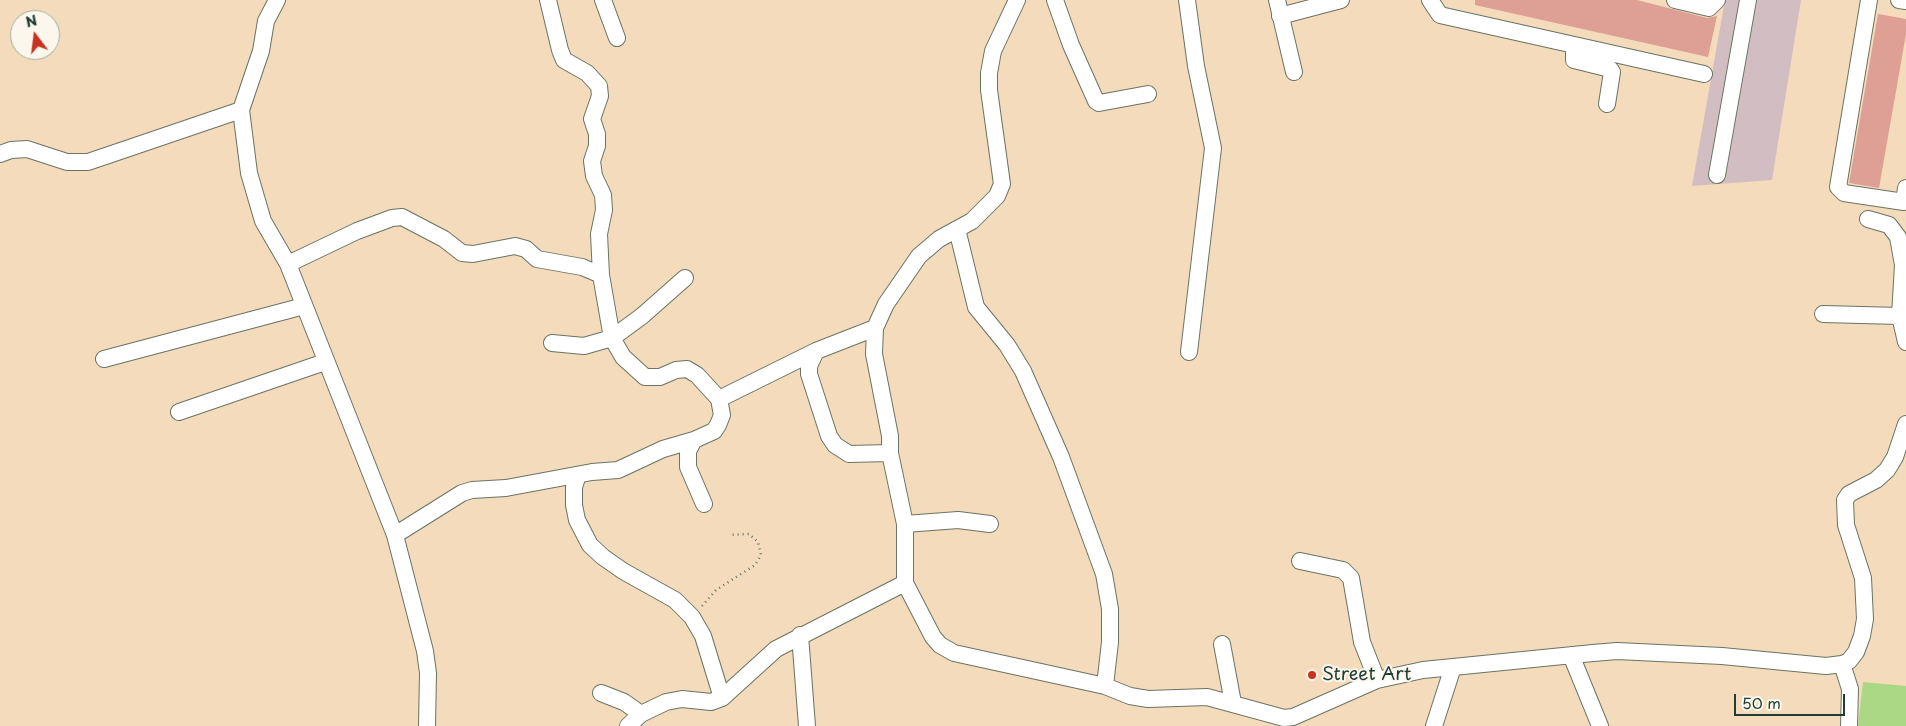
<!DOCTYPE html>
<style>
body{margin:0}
#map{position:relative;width:1906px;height:726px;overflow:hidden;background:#f3dbbb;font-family:"Playpen Sans",sans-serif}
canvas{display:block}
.north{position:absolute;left:10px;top:10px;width:50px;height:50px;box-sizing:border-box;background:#fbf7ec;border:1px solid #a3ada2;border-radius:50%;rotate:345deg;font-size:14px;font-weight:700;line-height:20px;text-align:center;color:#1f3d34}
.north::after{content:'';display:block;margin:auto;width:18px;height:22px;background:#c8321e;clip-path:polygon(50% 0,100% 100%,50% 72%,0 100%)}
.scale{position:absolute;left:1734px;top:694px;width:111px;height:22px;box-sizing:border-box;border:2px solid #1f3d34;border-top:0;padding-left:6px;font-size:15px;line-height:18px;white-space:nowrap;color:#1f3d34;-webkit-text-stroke:4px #fbf7ec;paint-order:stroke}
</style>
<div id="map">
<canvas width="1906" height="726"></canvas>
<div class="north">N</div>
<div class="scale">50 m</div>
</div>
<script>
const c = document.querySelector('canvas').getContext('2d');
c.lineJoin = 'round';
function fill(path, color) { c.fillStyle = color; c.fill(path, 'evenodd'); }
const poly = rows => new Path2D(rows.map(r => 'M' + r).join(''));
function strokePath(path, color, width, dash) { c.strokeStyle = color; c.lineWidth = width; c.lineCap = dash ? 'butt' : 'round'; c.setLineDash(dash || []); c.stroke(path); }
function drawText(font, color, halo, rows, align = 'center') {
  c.font = font + ' "Playpen Sans",sans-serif'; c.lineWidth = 4; c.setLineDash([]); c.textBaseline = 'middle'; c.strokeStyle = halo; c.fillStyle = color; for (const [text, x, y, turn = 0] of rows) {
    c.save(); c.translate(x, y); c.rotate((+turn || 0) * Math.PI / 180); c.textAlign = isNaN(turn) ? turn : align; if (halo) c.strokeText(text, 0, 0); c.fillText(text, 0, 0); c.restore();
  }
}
fill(poly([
 [1725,0,1801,0,1772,180,1692,186]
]), '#d2bec2');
fill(poly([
 [1863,682,1906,686,1906,726,1858,726]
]), '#abd884');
fill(poly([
 [1475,0,1637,0,1707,18,1717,16,1708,57,1475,5],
 [1878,14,1906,19,1906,34,1879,188,1849,183]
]), '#de9f94');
const minor = poly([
 [277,0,266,21,261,51,241,110,249,173,263,221,288,264,395,535,425,651,428,673,427,726],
 [548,0,560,50,564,60,587,73,599,86,600,96,592,119,597,134,597,146,592,161,594,176,603,195,604,210,599,234,601,275,612,338,623,357,645,377,660,377,676,370,687,369,697,375,719,399],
 [603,0,617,38],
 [1017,0,993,51,989,73,989,90,1002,184,997,196,972,221,939,239,919,256,886,304,875,328,874,354,890,436,890,453,905,524,905,583,933,637,940,645,954,653,1105,686,1130,696,1148,699,1207,697,1284,718,1293,717,1377,680,1423,670,1593,653,1617,651,1722,656,1826,666,1842,664,1849,661,1856,652,1862,636,1865,619,1863,578,1846,525,1845,500,1849,494,1876,480,1887,470,1895,457,1906,424],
 [1055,0,1071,45,1096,101,1099,103,1148,94],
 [1187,0,1196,66,1213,148,1189,352],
 [1277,0,1294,72],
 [1430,0,1440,15,1704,74],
 [1675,0,1709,8,1717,0],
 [1869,0,1838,187,1844,193,1904,202,1906,188],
 [1899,0,1906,1],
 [1280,16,1341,0],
 [1574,45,1574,60,1610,69,1612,72,1607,104],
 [0,154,11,150,27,149,67,162,88,162,241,110],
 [1717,175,1748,0],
 [1868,219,1889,225,1898,237,1903,265,1900,316,1906,342],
 [957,229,976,307,1007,345,1023,371,1061,457,1104,574,1110,609,1110,642,1105,686],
 [288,264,357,231,392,218,402,217,444,239,462,253,473,254,515,246,526,249,537,259,582,267,601,275],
 [1823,314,1900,316],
 [552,343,584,346,612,338,642,316,685,278],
 [816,351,809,366,809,374,829,436,835,445,849,454,890,453],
 [104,359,304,306],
 [179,412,325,362],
 [694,440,688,451,688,467,704,504],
 [578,475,574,487,574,505,577,520,590,545,603,557,623,571,675,600,692,617,703,636,722,698],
 [905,524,958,520,990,524],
 [395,535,462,493,472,490,506,488,592,472,618,470,663,449,694,440,714,431,718,425,722,415,719,399,816,351,875,328],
 [1300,561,1343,570,1351,578,1362,642,1377,680],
 [800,635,807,726],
 [1222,644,1233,703],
 [1571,655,1600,726],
 [1842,664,1850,689,1849,726],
 [601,693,624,702,641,714],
 [628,726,641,714,666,702,682,699,711,702,722,698,776,649,905,583],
 [1434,726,1453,667]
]);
strokePath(minor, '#697463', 18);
strokePath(poly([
 [702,606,716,590,755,565,761,555,758,542,749,534,729,535]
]), '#697463', 2.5, [1, 4]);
strokePath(minor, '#fff', 16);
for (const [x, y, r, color] of [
 [1312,675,5,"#c8321e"]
]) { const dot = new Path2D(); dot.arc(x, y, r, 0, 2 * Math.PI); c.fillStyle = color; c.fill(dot); strokePath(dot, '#fbf7ec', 2); }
drawText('18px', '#1f3d34', '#fbf7ec', [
 ["Street Art",1322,675]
], 'left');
</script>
